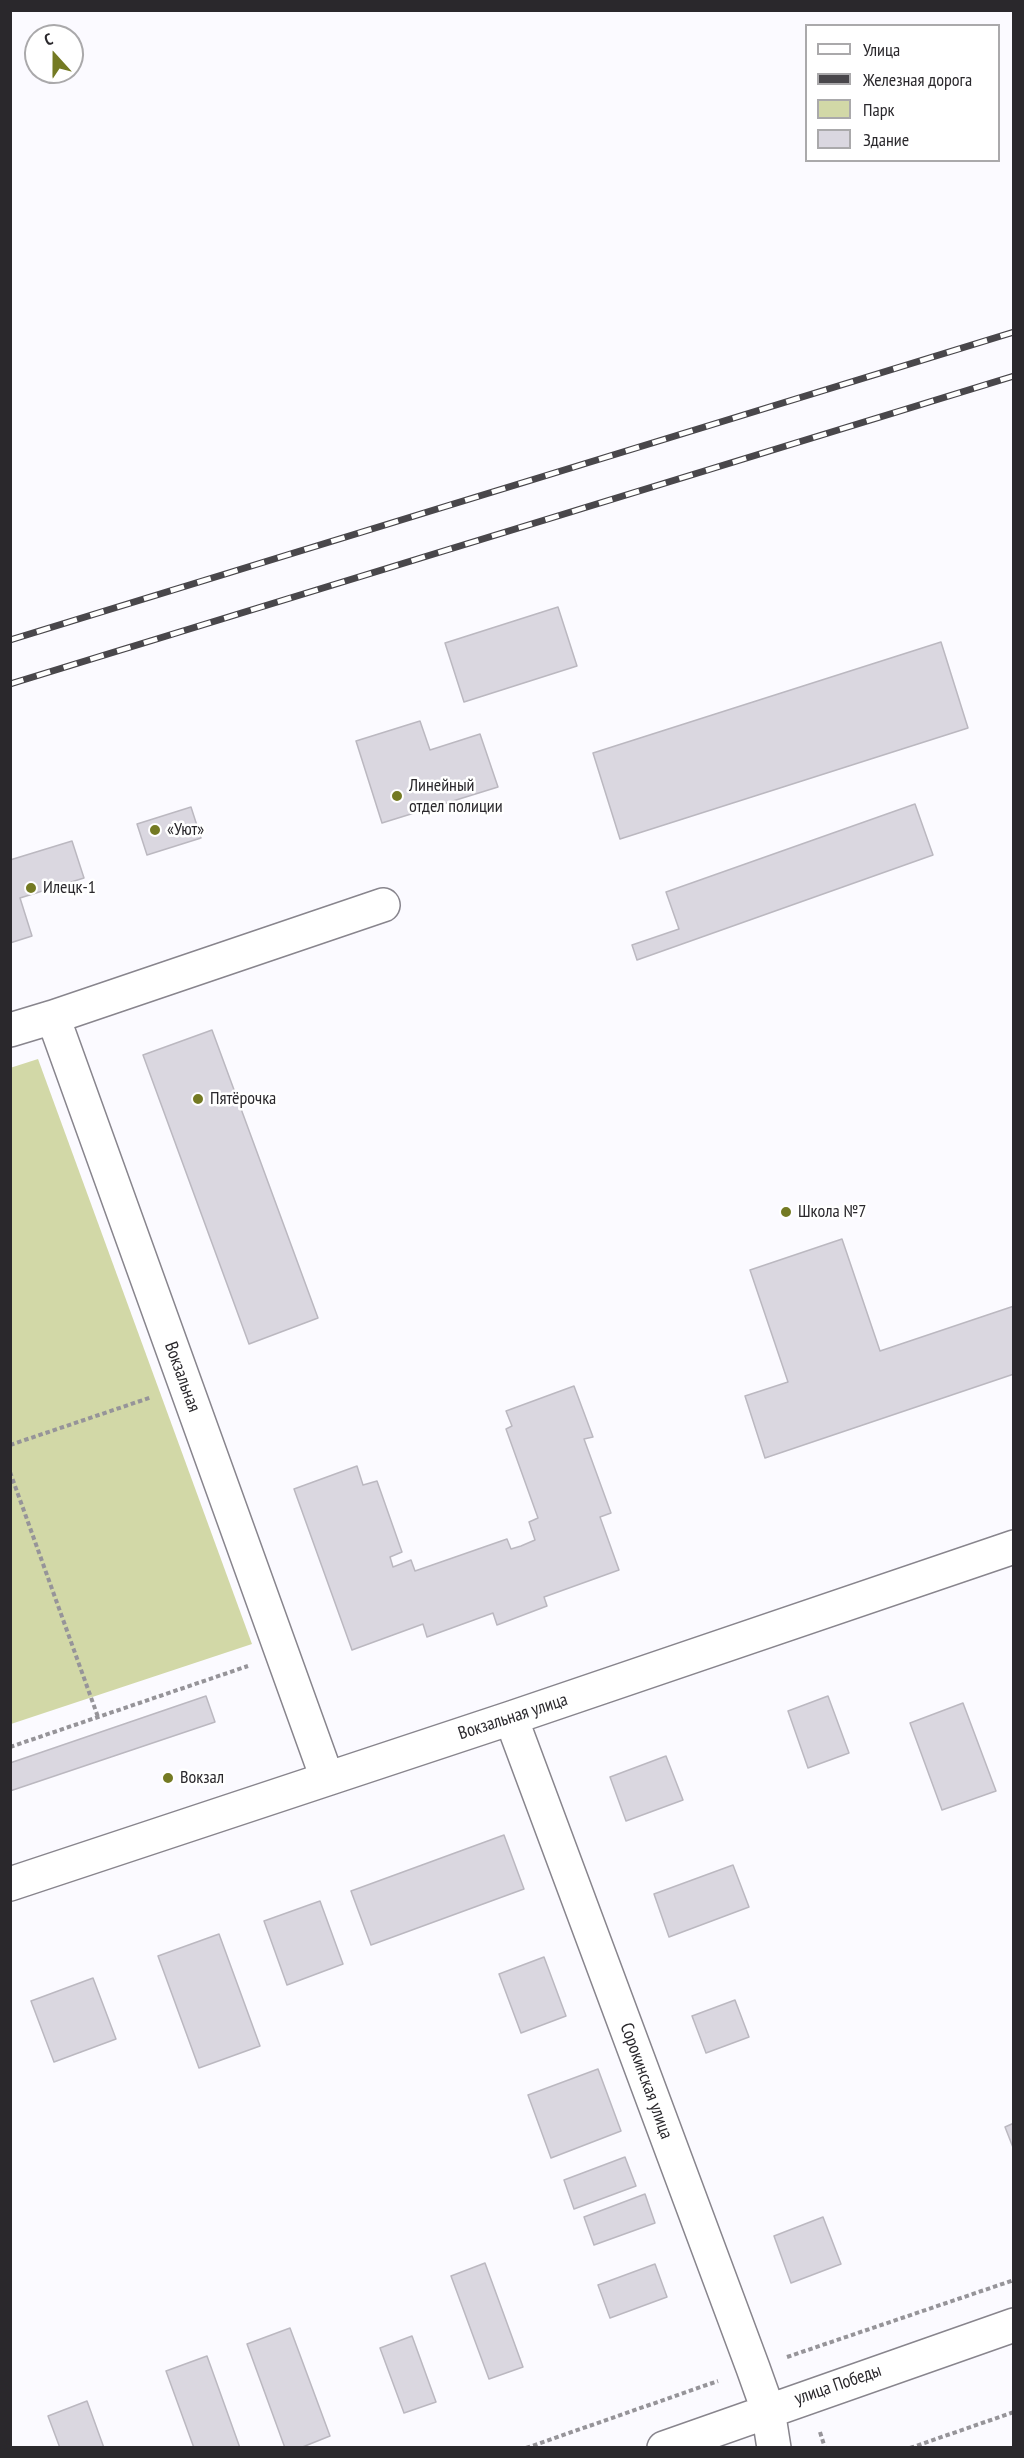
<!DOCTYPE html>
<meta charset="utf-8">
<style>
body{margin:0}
#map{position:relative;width:1024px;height:2458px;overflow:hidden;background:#fbfaff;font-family:"PT Sans Narrow",sans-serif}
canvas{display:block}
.frame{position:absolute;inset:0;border:12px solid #2a282c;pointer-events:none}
.legend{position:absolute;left:805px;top:24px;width:195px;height:138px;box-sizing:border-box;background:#fff;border:2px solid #aaa9ab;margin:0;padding:8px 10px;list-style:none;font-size:18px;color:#2a282c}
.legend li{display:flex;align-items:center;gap:12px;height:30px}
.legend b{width:30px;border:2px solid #aaa9ab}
.north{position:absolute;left:24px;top:24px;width:60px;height:60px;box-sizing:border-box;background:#fff;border:2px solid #aaa9ab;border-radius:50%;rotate:339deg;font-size:16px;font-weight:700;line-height:24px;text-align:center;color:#2a282c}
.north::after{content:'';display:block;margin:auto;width:21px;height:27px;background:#747a23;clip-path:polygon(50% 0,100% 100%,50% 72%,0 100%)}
</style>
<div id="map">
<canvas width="1024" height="2458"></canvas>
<div class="frame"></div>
<ul class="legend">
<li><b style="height:8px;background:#fff"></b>Улица</li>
<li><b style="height:8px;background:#49474b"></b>Железная дорога</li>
<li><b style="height:16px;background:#d2d8a7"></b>Парк</li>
<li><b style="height:16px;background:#dad7e0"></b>Здание</li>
</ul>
<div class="north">С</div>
</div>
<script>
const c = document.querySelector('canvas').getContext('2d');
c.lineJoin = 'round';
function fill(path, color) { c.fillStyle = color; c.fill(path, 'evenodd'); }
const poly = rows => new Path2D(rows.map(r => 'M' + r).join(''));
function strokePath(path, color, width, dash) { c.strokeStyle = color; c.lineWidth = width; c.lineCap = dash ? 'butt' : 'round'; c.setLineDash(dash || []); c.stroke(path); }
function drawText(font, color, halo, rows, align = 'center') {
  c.font = font + ' "PT Sans Narrow",sans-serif'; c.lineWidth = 5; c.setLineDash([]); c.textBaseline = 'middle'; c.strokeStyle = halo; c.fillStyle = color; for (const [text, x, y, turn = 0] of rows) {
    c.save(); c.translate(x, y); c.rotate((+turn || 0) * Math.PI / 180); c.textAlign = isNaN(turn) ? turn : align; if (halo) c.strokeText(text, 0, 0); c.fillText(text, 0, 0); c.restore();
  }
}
fill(poly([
 [38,1059,252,1644,11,1724,10,1068]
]), '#d2d8a7');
const building = poly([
 [558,607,577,666,464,702,445,643,558,607],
 [941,642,968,728,620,839,593,753,941,642],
 [420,721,430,750,480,734,498,787,382,823,356,741,420,721],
 [915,804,933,855,637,960,632,945,679,929,666,892,915,804],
 [191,807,201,838,147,855,137,824,191,807],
 [72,841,84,878,20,898,32,936,10,943,10,860,72,841],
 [212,1030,318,1318,249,1344,143,1055,212,1030],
 [842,1239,880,1351,1014,1306,1014,1374,765,1458,745,1396,788,1382,750,1270,842,1239],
 [574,1386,593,1437,584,1439,611,1513,600,1517,619,1570,544,1597,547,1606,497,1625,493,1613,427,1637,423,1624,352,1650,294,1489,357,1466,363,1485,377,1481,402,1552,390,1557,393,1567,411,1560,415,1571,507,1539,511,1549,521,1546,535,1540,529,1522,538,1518,506,1429,512,1426,506,1411,574,1386],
 [206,1696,215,1722,10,1791,10,1763,206,1696],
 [828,1696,849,1753,808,1768,788,1711,828,1696],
 [963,1703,996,1791,942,1810,910,1723,963,1703],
 [666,1756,683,1800,626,1821,610,1777,666,1756],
 [504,1835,524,1889,371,1945,351,1891,504,1835],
 [733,1865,749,1907,669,1937,654,1894,733,1865],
 [320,1901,343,1964,287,1985,264,1921,320,1901],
 [219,1934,260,2046,199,2068,158,1956,219,1934],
 [544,1957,566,2016,521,2033,499,1974,544,1957],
 [93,1978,116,2039,54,2062,31,2001,93,1978],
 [735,2000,749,2037,706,2053,692,2016,735,2000],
 [598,2069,621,2131,551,2158,528,2095,598,2069],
 [1014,2123,1014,2150,1005,2127,1014,2123],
 [625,2157,636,2186,574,2209,564,2180,625,2157],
 [645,2194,655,2223,594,2245,584,2217,645,2194],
 [823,2217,841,2264,791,2283,774,2236,823,2217],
 [485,2263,523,2367,489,2379,451,2276,485,2263],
 [655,2264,667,2297,610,2318,598,2285,655,2264],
 [290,2328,330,2436,300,2448,285,2448,247,2344,290,2328],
 [412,2336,436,2402,404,2413,380,2348,412,2336],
 [207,2356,240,2448,194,2448,166,2371,207,2356],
 [87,2401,104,2448,60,2448,48,2416,87,2401]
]);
fill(building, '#dad7e0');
strokePath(building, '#bbb8c0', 1.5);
const minor = poly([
 [53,1017,383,905],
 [10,1030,53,1017,327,1778],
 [511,1718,753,2368,768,2410,774,2448],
 [10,1884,511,1718,1014,1547],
 [664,2448,1014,2325]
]);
strokePath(minor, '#88858d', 36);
strokePath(poly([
 [10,1445,152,1397],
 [10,1472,98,1717],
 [10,1747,248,1666],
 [787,2357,1014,2280],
 [820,2432,825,2448],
 [526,2448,718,2381],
 [910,2448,1014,2412]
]), '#969499', 4, [4.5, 3]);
strokePath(minor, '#fff', 33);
const rail = poly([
 [10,640,1014,332],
 [10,684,1014,376]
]);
strokePath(rail, '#49474b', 7);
strokePath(rail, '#fff', 4.5, [14]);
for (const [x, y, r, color] of [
 [397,796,6,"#747a23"],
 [155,830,6,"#747a23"],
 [31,888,6,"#747a23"],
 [198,1099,6,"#747a23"],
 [786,1212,6,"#747a23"],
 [168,1778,6,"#747a23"]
]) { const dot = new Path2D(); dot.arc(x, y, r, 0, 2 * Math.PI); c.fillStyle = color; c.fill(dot); strokePath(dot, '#fff', 2); }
drawText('18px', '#2a282c', '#fff', [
 ["Линейный",409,786],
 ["отдел полиции",409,807],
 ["«Уют»",167,830],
 ["Илецк-1",43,888],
 ["Пятёрочка",210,1099],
 ["Школа №7",798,1212],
 ["Вокзал",180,1778]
], 'left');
drawText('18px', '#2a282c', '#fff', [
 ["Вокзальная",182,1377,70],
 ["Вокзальная улица",513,1717,-18],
 ["Сорокинская улица",646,2081,70],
 ["улица Победы",838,2385,-19]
]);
</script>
